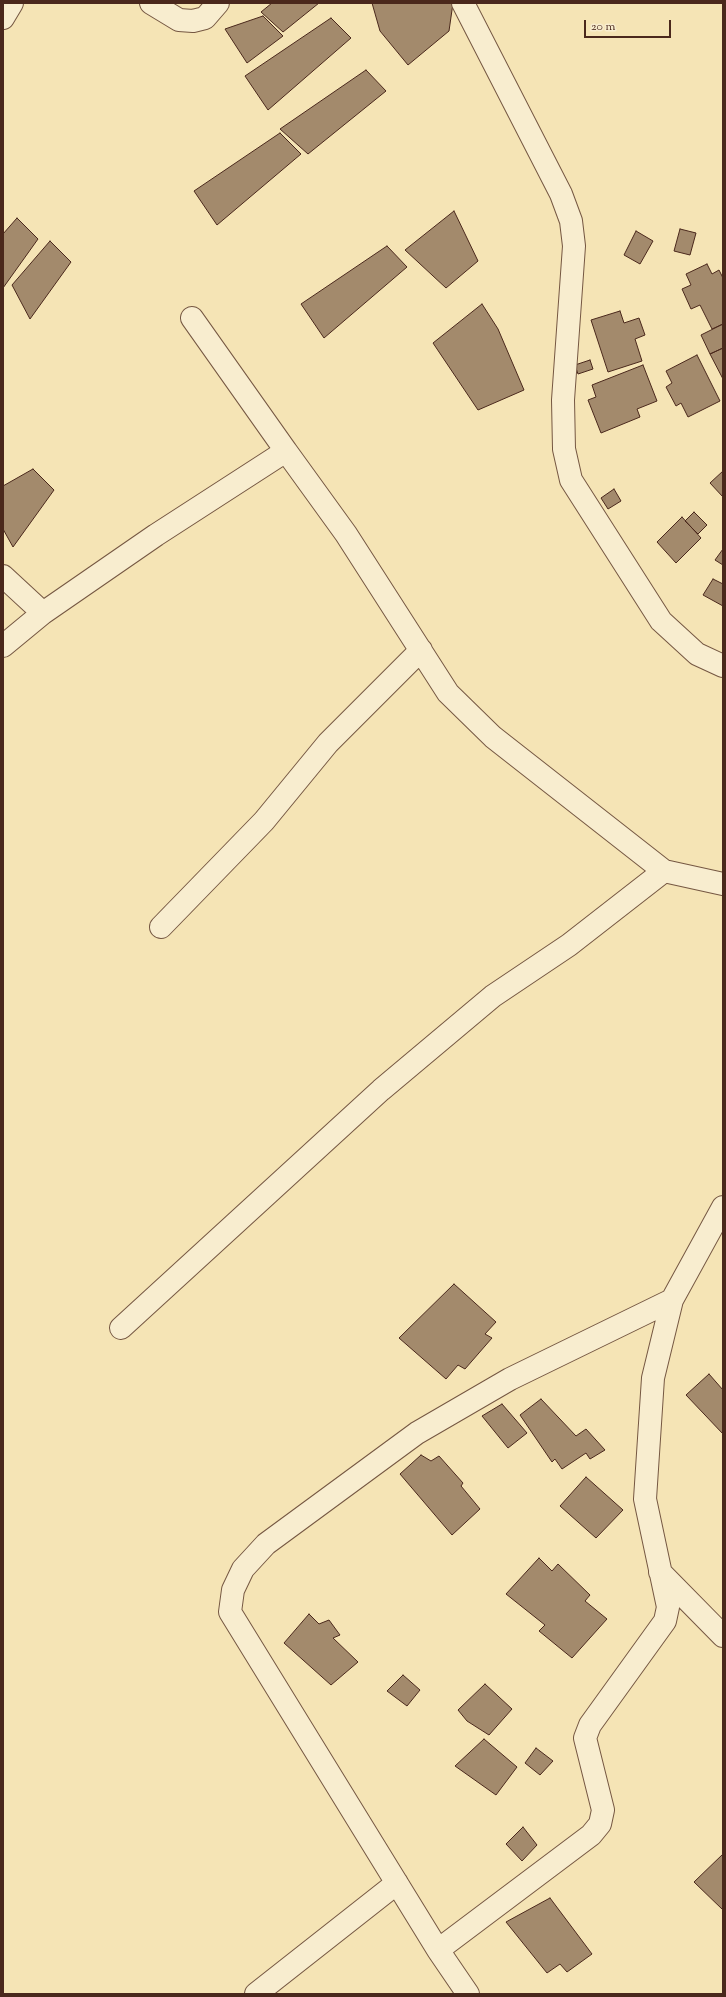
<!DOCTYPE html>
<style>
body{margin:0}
#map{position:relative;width:726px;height:1997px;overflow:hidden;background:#f5e4b5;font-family:"Sorts Mill Goudy",serif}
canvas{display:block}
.frame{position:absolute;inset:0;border:4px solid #4a281c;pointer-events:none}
.scale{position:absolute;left:584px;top:20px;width:87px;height:18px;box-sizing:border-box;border:2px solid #4a281c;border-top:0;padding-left:5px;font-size:12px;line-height:14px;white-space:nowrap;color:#4a281c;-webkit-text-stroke:3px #f8edcf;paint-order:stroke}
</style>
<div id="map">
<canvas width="726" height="1997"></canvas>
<div class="frame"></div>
<div class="scale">20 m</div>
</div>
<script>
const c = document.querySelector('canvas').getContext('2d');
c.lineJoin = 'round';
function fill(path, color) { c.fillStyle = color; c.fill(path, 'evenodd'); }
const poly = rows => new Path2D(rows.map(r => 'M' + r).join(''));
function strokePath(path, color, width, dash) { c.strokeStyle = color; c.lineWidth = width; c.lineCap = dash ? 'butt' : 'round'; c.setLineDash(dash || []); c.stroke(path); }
const building = poly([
 [272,3,319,3,283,32,261,12,272,3],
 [372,3,453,3,449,31,408,65,380,31,372,3],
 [263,16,283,36,247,63,225,29,263,16],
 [331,18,351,38,268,110,245,76,331,18],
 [366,70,386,91,308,154,280,129,366,70],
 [280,133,301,154,217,225,194,191,280,133],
 [454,211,478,261,446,288,405,250,454,211],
 [17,218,38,239,3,288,3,234,17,218],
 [680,229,696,233,690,255,674,251,680,229],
 [636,231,653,241,640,264,624,255,636,231],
 [50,241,71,262,30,319,12,285,50,241],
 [387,246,407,267,324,338,301,304,387,246],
 [707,264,712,274,719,270,723,278,723,324,712,329,700,305,691,309,682,289,691,285,686,274,707,264],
 [482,304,498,329,524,390,478,410,433,343,482,304],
 [620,311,624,323,639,318,645,335,635,339,642,361,608,372,591,320,620,311],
 [723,324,723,348,710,354,701,335,723,324],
 [723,348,723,379,710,354,723,348],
 [697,355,720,401,688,417,681,403,676,406,666,387,672,383,666,371,697,355],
 [590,360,593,369,578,374,575,365,590,360],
 [643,365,657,401,637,409,640,417,601,433,588,400,596,397,592,385,643,365],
 [33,469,54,490,13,547,3,529,3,486,33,469],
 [723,471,723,497,710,483,723,471],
 [614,489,621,501,608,509,601,498,614,489],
 [694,512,707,525,698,534,685,521,694,512],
 [682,517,701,538,676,563,657,542,682,517],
 [723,549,723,565,715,560,723,549],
 [713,579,723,584,723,606,703,595,713,579],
 [454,1284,496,1322,485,1334,492,1338,465,1369,458,1365,446,1379,399,1338,454,1284],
 [709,1374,723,1390,723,1434,686,1395,709,1374],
 [541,1399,576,1436,586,1429,605,1450,590,1459,586,1453,562,1469,555,1459,552,1462,520,1415,541,1399],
 [502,1404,527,1433,508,1448,482,1416,502,1404],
 [421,1455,431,1461,439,1456,463,1483,461,1486,480,1509,452,1535,400,1474,421,1455],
 [586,1477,623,1510,596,1538,560,1506,586,1477],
 [539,1558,552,1571,558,1564,590,1595,585,1601,607,1619,572,1658,539,1631,545,1625,506,1594,539,1558],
 [309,1614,319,1624,329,1620,340,1635,333,1638,358,1662,331,1685,284,1643,309,1614],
 [403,1675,420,1690,407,1706,387,1691,403,1675],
 [485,1684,512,1709,489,1735,467,1721,458,1710,485,1684],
 [484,1739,517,1767,496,1795,455,1766,484,1739],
 [536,1748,553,1761,540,1775,525,1763,536,1748],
 [523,1827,537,1845,522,1861,506,1844,523,1827],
 [723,1854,723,1910,694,1882,723,1854],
 [550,1898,592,1954,567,1972,560,1964,547,1973,506,1922,550,1898]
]);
fill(building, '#a38a6c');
strokePath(building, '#4a281c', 1);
const street = poly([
 [151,3,179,20,193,21,205,18,218,3],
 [463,3,561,194,571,221,574,246,563,400,564,449,571,480,661,621,697,654,723,666],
 [3,18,12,3],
 [286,451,346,534,448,693,493,737,664,871,723,884],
 [3,576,43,613],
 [3,646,43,613,156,535,286,451,192,318],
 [161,927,264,821,328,743,421,650],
 [121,1328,381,1090,493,996,569,945,664,871],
 [660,1572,723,1636],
 [438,1950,591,1835,600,1824,603,1810,585,1738,590,1725,665,1621,668,1607,645,1499,653,1378,672,1300,723,1207],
 [256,1994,397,1883],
 [468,1994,438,1950,230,1612,233,1590,243,1569,266,1544,417,1433,510,1379,672,1300]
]);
strokePath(street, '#755742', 24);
strokePath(street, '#f8edcf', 22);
</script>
